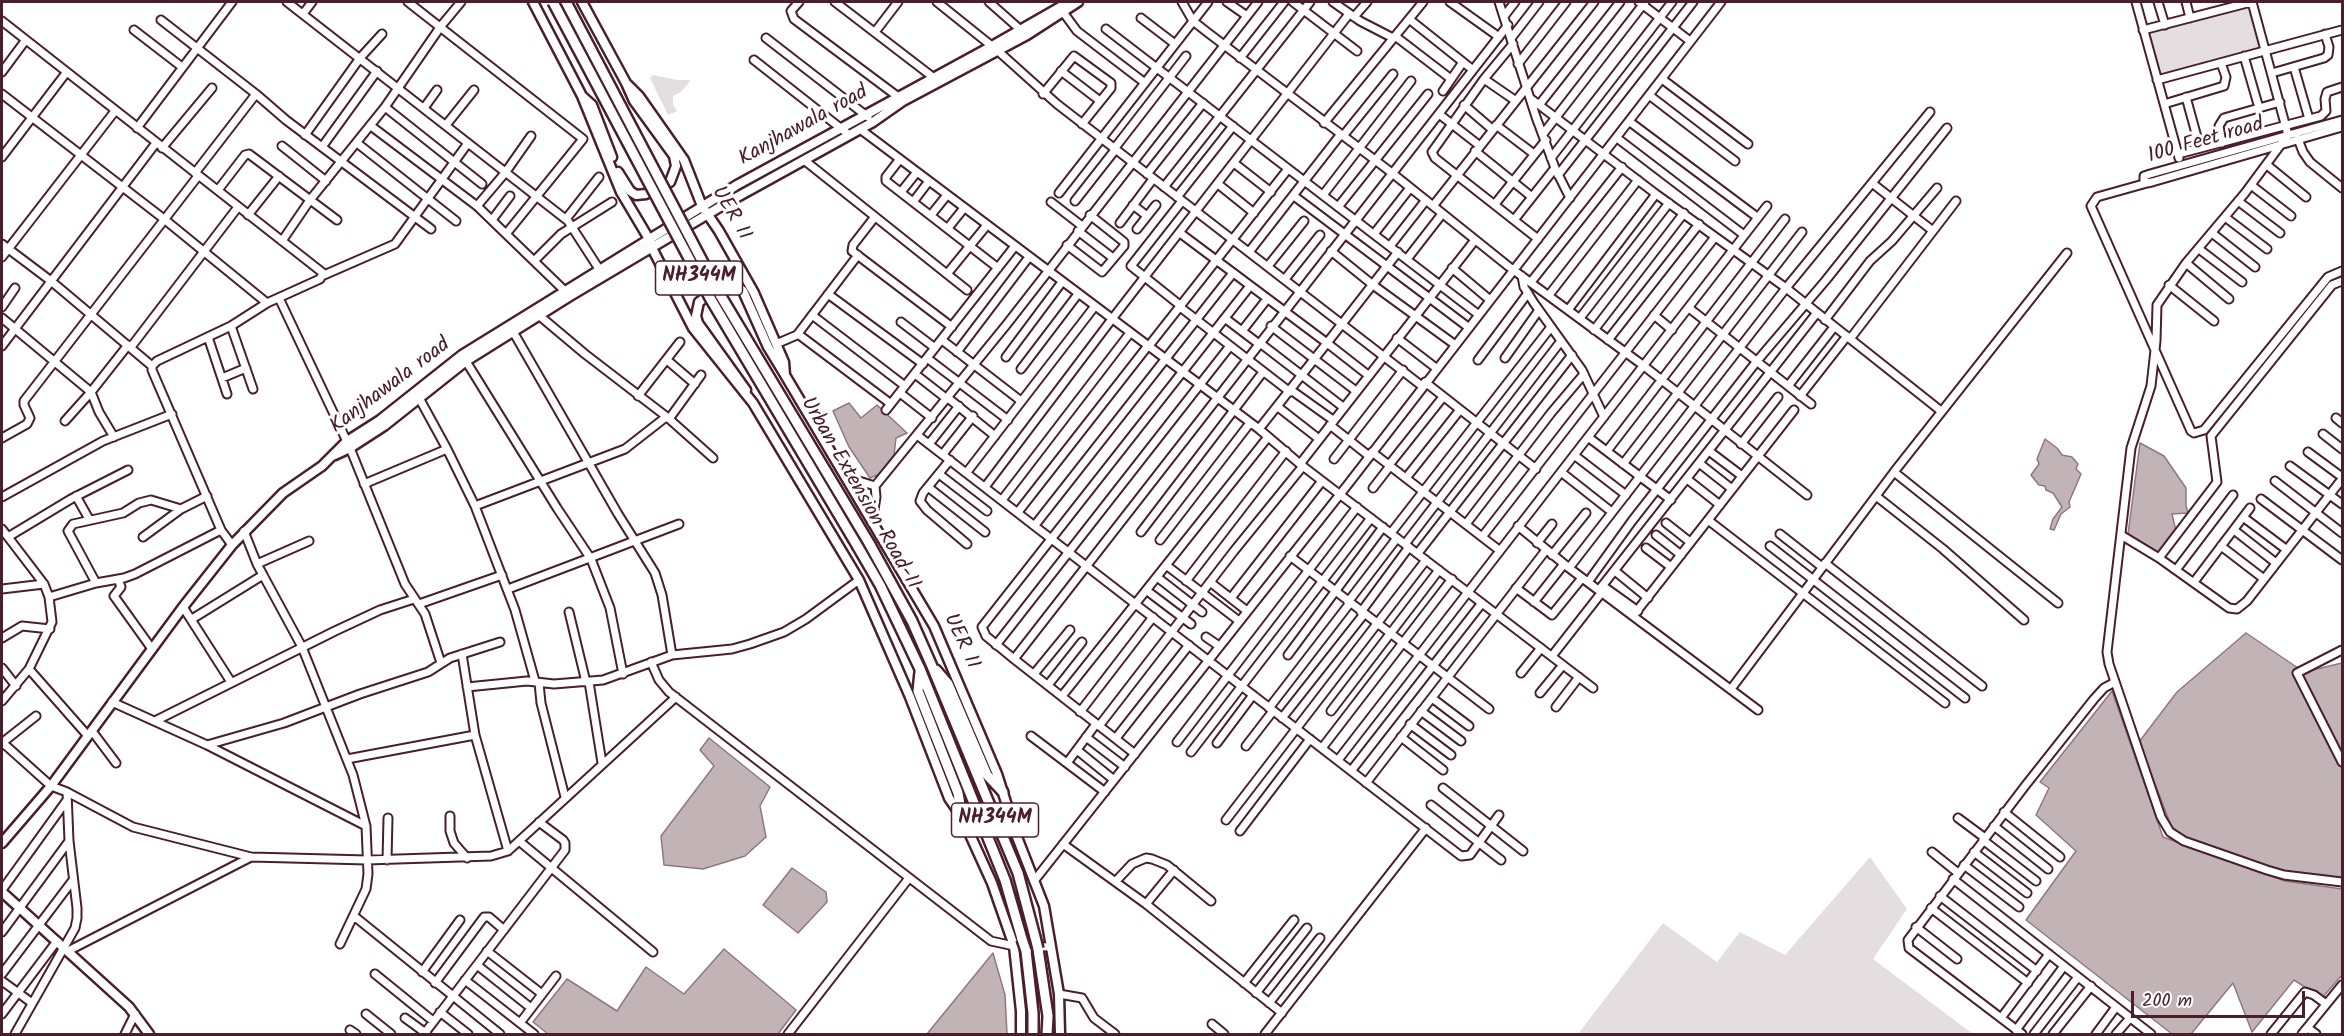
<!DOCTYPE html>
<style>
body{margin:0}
#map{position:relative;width:2344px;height:1036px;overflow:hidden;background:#fff;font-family:Kalam,sans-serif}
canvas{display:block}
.frame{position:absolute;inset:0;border:3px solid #4a1f2b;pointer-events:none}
.scale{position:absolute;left:2131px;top:991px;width:174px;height:27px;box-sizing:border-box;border:3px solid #4a1f2b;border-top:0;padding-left:8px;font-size:18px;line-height:21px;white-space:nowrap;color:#4a1f2b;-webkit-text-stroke:4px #fff;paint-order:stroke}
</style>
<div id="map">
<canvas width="2344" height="1036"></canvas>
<div class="frame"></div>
<div class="scale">200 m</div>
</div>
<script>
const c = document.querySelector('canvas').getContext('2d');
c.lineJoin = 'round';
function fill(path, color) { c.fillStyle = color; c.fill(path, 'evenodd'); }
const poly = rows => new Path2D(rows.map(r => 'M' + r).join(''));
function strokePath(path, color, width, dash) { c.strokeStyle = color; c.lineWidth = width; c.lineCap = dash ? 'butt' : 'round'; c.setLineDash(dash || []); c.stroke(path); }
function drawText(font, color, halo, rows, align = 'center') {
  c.font = font + ' Kalam,sans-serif'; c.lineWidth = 6; c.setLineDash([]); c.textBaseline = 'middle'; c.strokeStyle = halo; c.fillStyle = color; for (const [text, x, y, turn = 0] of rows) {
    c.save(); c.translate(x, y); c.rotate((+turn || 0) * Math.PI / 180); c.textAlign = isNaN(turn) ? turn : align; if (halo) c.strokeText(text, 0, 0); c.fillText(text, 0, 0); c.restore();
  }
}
fill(poly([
 [2248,6,2259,48,2161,75,2150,33],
 [653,75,677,80,691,80,681,92,673,96,673,105,677,111,668,115,650,78],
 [1870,857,1907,909,1873,959,1973,1034,1578,1034,1663,923,1717,962,1740,932,1785,955]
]), '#e5dee0');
const water = poly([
 [849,403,861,418,877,405,907,433,896,438,894,455,880,474,870,478,849,447,833,411,849,403],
 [2045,439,2057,448,2062,455,2072,457,2078,464,2076,469,2081,474,2069,502,2070,507,2061,514,2054,530,2050,529,2053,519,2062,507,2053,493,2046,490,2045,486,2039,485,2031,475,2039,464,2037,459,2045,439],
 [2140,443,2164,456,2186,488,2186,506,2188,513,2172,514,2176,531,2158,552,2128,534,2140,443],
 [2246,633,2304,672,2342,663,2342,884,2284,875,2175,836,2139,742,2177,692,2246,633],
 [2112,691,2163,837,2285,881,2342,889,2342,975,2322,998,2294,980,2252,1032,2233,983,2191,1034,2172,1034,2026,920,2076,851,2036,815,2049,788,2040,782,2112,691],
 [709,738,770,787,760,806,766,837,745,856,703,869,664,865,661,836,714,766,700,750,709,738],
 [792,868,826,892,827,902,798,933,763,905,792,868],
 [724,949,796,1010,778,1034,548,1034,533,1022,567,979,617,1011,646,967,684,994,724,949],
 [993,953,1005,995,1007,1034,927,1034,993,953]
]);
fill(water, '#c1b3b6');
strokePath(water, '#91787e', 1.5);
const minor = poly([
 [287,2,568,221,601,272],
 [408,2,583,139,506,234],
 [799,2,791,11,794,19,901,99],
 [835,2,938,81],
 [937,2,998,51,1057,104,1422,386],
 [989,2,1023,32],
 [1182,2,1193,21,1207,32,1392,173,1508,266,1644,366,1807,495],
 [1227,2,1247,16],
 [1293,2,1357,51],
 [1333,2,1360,21,1393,38],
 [1450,2,1499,37],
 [1499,2,1536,117,1555,168,1570,198],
 [1639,2,1690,41],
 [2136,2,2179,158],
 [2158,2,2165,25],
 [2186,2,2190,18],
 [2252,2,2288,135,2245,193,2186,263,2157,305,2156,341,2151,386,2131,448,2107,652,2109,664,2161,817,2170,832,2184,841,2267,870,2284,875,2342,882],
 [1063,12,1077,31,1145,83],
 [303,14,312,2],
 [1505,15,1515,2],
 [1354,17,1367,2],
 [1141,18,1175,44],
 [1409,19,1473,70],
 [161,20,256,94,286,120,431,229],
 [2,21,323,273,320,279,267,303,231,326,157,361,152,366,152,370,221,530,232,545],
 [1106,29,1479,315],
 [134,30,182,67],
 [2143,30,2251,2],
 [875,32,898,2],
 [1395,36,1451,79],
 [1512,37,1539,2],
 [766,38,868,117],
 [1513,44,1484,79,1432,152,1435,158,1538,239],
 [2244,56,2259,108],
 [1240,58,1284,2],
 [754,60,848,134],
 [1518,64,1566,2],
 [2294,67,2309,119],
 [1061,71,1100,101],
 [2,72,25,41],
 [2272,73,2324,58,2328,55,2329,47,2325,34],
 [1484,79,1516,101],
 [1662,79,1748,144],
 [2157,80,2342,30],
 [1443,91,1463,62],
 [2,94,164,219,267,303],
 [1043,94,1074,56,1111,83,1111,88,1082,124],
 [1649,95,1735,161],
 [2186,97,2200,148],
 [1530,98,1656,194,1786,288,1941,411],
 [2164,104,2224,86,2226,77,2221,63],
 [1464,105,1493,130],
 [1539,105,1620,2],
 [385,107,482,184],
 [424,108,437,90],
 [1439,114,1480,146],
 [2342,120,2150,174,2144,176,2144,180,2147,183,2152,182,2342,127],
 [1630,122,1757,217],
 [1324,123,1423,2],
 [446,125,474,90],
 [1496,125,1534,154],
 [371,126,477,206,567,293],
 [137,128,232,2],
 [860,129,1259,429,1300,464,1593,688],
 [1543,134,1645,2],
 [305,135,360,58,382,34],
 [1343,136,1393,74],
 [1617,138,1744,235],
 [2298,139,2303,152,2310,162,2342,188],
 [357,143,456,221],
 [2222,143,2219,126,2224,118,2280,102],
 [282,146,326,181],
 [322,147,377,71],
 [162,148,212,88],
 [1114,149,1186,56],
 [1475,151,1532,197],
 [2178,154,2321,116,2326,111,2325,99,2327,92,2342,87],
 [2,157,66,73],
 [1551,158,1672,2],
 [900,159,886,177,886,181,998,268],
 [804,160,967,290],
 [1234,163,1271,192],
 [2267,165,2306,197],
 [195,173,256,94],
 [1147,174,1203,103],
 [1558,175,1693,2],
 [1872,183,1933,231],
 [2147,183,2097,197,2091,206,2191,431,2194,433,2204,430,2328,277,2342,271],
 [1218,184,1254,213],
 [2251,185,2291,216],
 [1164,187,1310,2],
 [218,190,245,155,249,154,337,220],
 [901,192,917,172],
 [1059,193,1208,2],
 [1323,195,1411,81],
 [1294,196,1468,327],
 [1177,197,1233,126],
 [1075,201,1115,150],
 [2238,201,2280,233],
 [913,202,929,181],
 [1051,202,1082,226],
 [1495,204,1546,140],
 [1133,205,1147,216],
 [477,206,505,173,531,136],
 [1433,206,1594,2],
 [1338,207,1428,94],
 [248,215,279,176],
 [931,215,947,195],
 [2225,217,2267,249],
 [874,218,853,245,852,251,952,327],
 [566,219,599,177],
 [492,220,510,196],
 [1514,220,1555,168],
 [1120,223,1153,179],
 [948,228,964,208],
 [1137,229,1156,205],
 [1078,231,1113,258],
 [1180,233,1327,343,1398,252],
 [2212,233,2255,267],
 [1374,234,1410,188],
 [282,241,310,200,385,107,441,26,461,2],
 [2,244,51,281,152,366],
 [1067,245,1102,272,1124,246,1124,242,1090,215],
 [1390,246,1426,200],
 [2199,249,2242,282],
 [1331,251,1373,285,1454,344],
 [1249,252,1341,134],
 [2,257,115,111],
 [1407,259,1442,214],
 [535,260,561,234,612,202],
 [2186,263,2229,299],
 [1268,266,1304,221],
 [1452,268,1490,300],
 [947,274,987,225],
 [324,275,395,244,468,143],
 [1522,276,1524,287,1534,303,1582,370,1604,417],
 [1285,279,1320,235],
 [1531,282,1622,167],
 [2169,285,2214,321],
 [828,294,923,364],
 [1549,295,1638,180],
 [279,298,350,448,405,584,425,614,441,663],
 [1181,306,1131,266,1182,201],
 [2,307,15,288],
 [1180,307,1290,392],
 [1689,308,1811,404],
 [1568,310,1656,194],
 [535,312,585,354,667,417,713,458],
 [812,315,905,386],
 [1654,315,1672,330],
 [2,318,91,392,99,412,114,437],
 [1580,318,1669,203],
 [1226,319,1259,344],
 [1825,320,1870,261,1892,241,1937,188],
 [901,322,935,348],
 [231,326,253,389],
 [1271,326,1356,391],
 [511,328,618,514,655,573,662,595,672,655],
 [1594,330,1684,213],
 [1242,331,1267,299],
 [798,334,891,404],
 [208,337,227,394],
 [1397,338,1436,368],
 [1850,339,1956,201],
 [942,340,1021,401],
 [1608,340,1699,224],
 [1260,343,1343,407],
 [776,344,797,335,858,255],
 [2,346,156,143],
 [131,347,238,207],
 [1148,347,1288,169],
 [957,352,1029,257],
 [1006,357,1062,282],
 [464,358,557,508,591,559,610,608,623,674],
 [927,358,1008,420],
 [1505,358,1539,310],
 [667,360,695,384],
 [1478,360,1528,293],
 [1021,369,1078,294],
 [915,374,947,399],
 [222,378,246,368],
 [1425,382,1536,469],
 [1788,386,1834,327],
 [1291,390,1333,420],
 [900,393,932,418],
 [418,396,447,449,475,506,515,610,535,681],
 [638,396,680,342],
 [1800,396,1847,336],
 [948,398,995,436],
 [1278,407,1319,439],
 [886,410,1015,246],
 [2336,418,2342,423],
 [669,419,701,375],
 [65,421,91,392,128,345],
 [1330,425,1369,456],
 [1259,429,1327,343,1368,375],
 [2323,434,2342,449],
 [917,435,1461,856,1470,855,1499,815],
 [1588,437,1671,500],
 [2,438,27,424,30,418,24,405,24,401,198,176],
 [929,444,959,406],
 [1741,444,1778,397],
 [1607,451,1785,219],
 [1709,451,1742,476],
 [1372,452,1499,550],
 [2308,452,2342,477],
 [943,454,973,416],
 [1574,455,1626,495],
 [1334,459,1403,370],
 [950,460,923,493,920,501,927,510,967,544],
 [1699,463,1732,489],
 [1300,464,1475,240],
 [1623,464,1802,232],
 [1389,465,1443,397],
 [2290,466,2342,504],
 [967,472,1095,306],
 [1561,472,1608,509],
 [1894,472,2058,603],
 [939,474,987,511],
 [846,477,875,486],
 [1406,478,1459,411],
 [1687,479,1720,505],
 [2275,481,2342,533],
 [364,484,447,449],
 [928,487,985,532],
 [985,487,1112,319,1349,14],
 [1373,488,1390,466],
 [76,496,89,519],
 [1876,496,1943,549,2024,620],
 [2,497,103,441,172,414],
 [2261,499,2342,560],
 [1002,500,1130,333],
 [475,506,625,449,666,417],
 [1018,512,1147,347],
 [2243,517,2287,550],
 [1708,520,1945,703],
 [872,523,876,497,875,486,1007,324,1258,2],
 [1666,523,1690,542],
 [1466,524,1551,413,1584,374],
 [1035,525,1233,273],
 [1518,526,1569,568,1758,710],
 [2,529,44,584,49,597,52,622,29,669,2,701],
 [2234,530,2276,563],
 [244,531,257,564],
 [1141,532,1263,372],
 [1391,533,1551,327],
 [1780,534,1822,567],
 [1656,535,1681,555],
 [2121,535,2159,558,2229,608,2237,609,2247,601,2342,479],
 [8,537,71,499,128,470],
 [143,537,181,509,207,496],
 [1482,537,1715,237],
 [1160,540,1250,423],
 [1537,543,1552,524],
 [1405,544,1561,341],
 [1770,546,1965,698],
 [2221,546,2264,579],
 [1646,548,1671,567],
 [1418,553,1572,355],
 [1552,555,1586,513],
 [1290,556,1489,709],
 [2159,558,2217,482,2211,436,2332,285,2342,281],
 [1825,563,1982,686],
 [1166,565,1239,621],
 [1569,568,1786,288,1930,112],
 [2176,570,2233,495],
 [1615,571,1648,598],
 [263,575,257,564,309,541],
 [1157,577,1202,612],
 [118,579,121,587,114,596,152,649],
 [1186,581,1286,451],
 [1210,582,1247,611],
 [1588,582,1632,521,1757,361,1826,280,1947,128],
 [2194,582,2250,508],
 [96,583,68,531,73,524,123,513,139,503,151,500,181,509],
 [1603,586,1638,611],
 [1516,588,1552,615,1582,578],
 [2,589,44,584],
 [508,589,679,524],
 [1146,590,1191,624],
 [1599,590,1816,314],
 [49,597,96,583,124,578,135,574,221,530],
 [1231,598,1322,481],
 [1348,602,1397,538],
 [1534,602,1564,564],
 [419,604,502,575],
 [183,607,231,682],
 [569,612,586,682],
 [1361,612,1409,547],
 [1633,616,1794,410],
 [192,619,263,575,302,647,353,775,366,826,368,874,366,889,340,944],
 [1206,637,1219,646],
 [2,638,22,626,50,629],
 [996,645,1230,346],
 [2342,650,2297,673,2342,762],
 [462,654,475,735,508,851],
 [1288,655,1383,527],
 [1552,656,1602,592],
 [1014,659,1508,25],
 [651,662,659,680,669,692,991,941,1014,946,1051,947],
 [2,668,16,686],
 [29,669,88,736],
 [1521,673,1541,648],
 [1034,674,1070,630],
 [589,682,602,763],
 [539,683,541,703,565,797],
 [1048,685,1082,642],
 [467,687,527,681,554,684,603,680,672,655,732,649,750,644,784,632,806,619,859,580],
 [1731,689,1894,472,2067,253],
 [1540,693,1563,665],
 [1062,696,1268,437],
 [1432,698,1469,726],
 [112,702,207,745,366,826],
 [1556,707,1579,677],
 [1269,708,1350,603],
 [1331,711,1439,570],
 [1421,711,1461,741],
 [1080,712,1153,617],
 [1282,718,1364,614],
 [157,720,335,631,380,610,414,599],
 [1410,724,1451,755],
 [1099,726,1234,551,1303,466],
 [92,731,116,763],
 [1031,736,1105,792],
 [1086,737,1125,767],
 [1401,737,1443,770],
 [1116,738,1189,645],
 [2,742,51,786,67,792,69,841,77,908,77,918,75,928,15,1034],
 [1177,742,1357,507],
 [2,743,36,716],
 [1217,743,1253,695],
 [207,745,284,723,360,694,428,672,450,658,500,642],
 [1246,746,1273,711],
 [1322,748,1452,579],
 [1077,750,1114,780],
 [1191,752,1371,518],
 [1135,754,1014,659,986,636,982,627,1250,286],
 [347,759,475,735],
 [1338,760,1767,206],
 [1067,763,1096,724],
 [1351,771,1482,603],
 [1366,783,1546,550],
 [1443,788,1523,851],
 [67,792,133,827,251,857,367,860,491,856,508,851,519,841,676,697],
 [1431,805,1501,860],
 [2004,812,2060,857],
 [450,816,450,831,454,843,467,858],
 [1958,818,1985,838],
 [1226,820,1426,560],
 [1994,826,2048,869],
 [1240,831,1310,739],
 [1983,840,2036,881],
 [519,841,653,952],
 [1063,844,1146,904,1282,1013],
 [1932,852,1958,873],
 [1974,852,2027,893],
 [387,860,388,818],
 [1964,865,2019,907],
 [1953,879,2151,1034],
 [1034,881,1349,483,1721,2],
 [1116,881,1132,864,1146,858,1152,859,1167,865,1211,901],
 [2,890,67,800],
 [1940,896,2037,971],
 [1146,904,1174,870],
 [1931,908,2028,983],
 [354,916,500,1034],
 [1916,927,1957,959],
 [2,932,69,841],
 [68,951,251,857],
 [487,951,542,994],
 [477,965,531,1008],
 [422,972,460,920],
 [2,974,73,880],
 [375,974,433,1021],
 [465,980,534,1034],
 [2,981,32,1003],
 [435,983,484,917,489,917,504,930],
 [1244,983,1294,920],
 [1256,993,1307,928],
 [1059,994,1082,998,1094,1018,1115,1034],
 [1269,1003,1320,938],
 [440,1012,468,1034],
 [2,1014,57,941],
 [366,1014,391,1034],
 [405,1018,427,1034],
 [2001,1018,2049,954],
 [520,1023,556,976],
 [1212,1024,1224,1034],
 [2308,1028,2316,1034],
 [350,1030,356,1034],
 [2016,1030,2064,966],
 [125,1034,135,1014],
 [424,1034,565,850,565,843,563,840,539,822],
 [788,1034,909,878],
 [1265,1034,1426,828],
 [2022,1034,1909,948,1908,940,2025,786,2094,699,2104,688,2115,682],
 [2034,1034,2078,977],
 [2053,1034,2091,986],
 [2096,1034,2116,1007],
 [2116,1034,2130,1018],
 [2271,1034,2305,992,2314,995,2326,1004],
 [2302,1034,2342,985]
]);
const major = poly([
 [533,2,582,96,592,105,612,157],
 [582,2,626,83,634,101,674,156,676,166,670,182,646,194,636,195,630,191,618,172],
 [626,83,639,96,684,160,702,206,719,231,754,293,784,362,785,375,934,626,997,774,1017,837,1044,906,1059,994,1060,1034],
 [582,96,621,192,649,239,652,248,693,328,753,403,859,580,910,697,949,798,962,817,992,883,1014,946,1021,1011,1021,1034],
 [746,390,698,323,696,316,699,302,725,284,736,285,743,291,768,347,785,375],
 [335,455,350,448,384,426,466,361,570,296,730,201,873,122,903,101,1027,35,1078,2],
 [2,843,51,786,183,607,232,545,283,493,322,466,347,441,380,420,462,355,737,185,992,46,1069,2],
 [2,892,129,1007,149,1034]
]);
const highway = poly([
 [869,543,912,621,931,664,1018,873,1035,937],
 [858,547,880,585,920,669,1005,880,1022,939],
 [936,670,948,684,987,775,1003,792],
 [920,672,918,691,958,793,962,817],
 [1038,949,1048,1016,1047,1034],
 [1026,951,1033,1013,1033,1034]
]);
strokePath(minor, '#4a1f2b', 11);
strokePath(major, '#4a1f2b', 13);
strokePath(highway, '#4a1f2b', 14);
strokePath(minor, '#fff', 7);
strokePath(major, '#fff', 8);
strokePath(highway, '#fff', 9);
const highwayBridge = poly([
 [553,2,710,298,858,547],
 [566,2,719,293,869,543],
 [1035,937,1038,949],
 [1022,939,1026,951]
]);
strokePath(highwayBridge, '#4a1f2b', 14, []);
strokePath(highwayBridge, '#fff', 9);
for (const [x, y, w] of [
 [699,278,87],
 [995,820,87]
]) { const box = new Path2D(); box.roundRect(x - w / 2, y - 17, w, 34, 4.5); c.fillStyle = '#fff'; c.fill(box); strokePath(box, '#4a1f2b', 1.5); }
drawText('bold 20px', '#4a1f2b', null, [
 ["NH344M",699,278],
 ["NH344M",995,820]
]);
drawText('21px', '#4a1f2b', '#fff', [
 ["Kanjhawala road",804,127,-29],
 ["100 Feet road",2206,142,-16],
 ["UER II",730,214,60],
 ["Kanjhawala road",391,387,-37],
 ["Urban Extension Road-II",859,494,60],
 ["UER II",960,642,65]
]);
</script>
